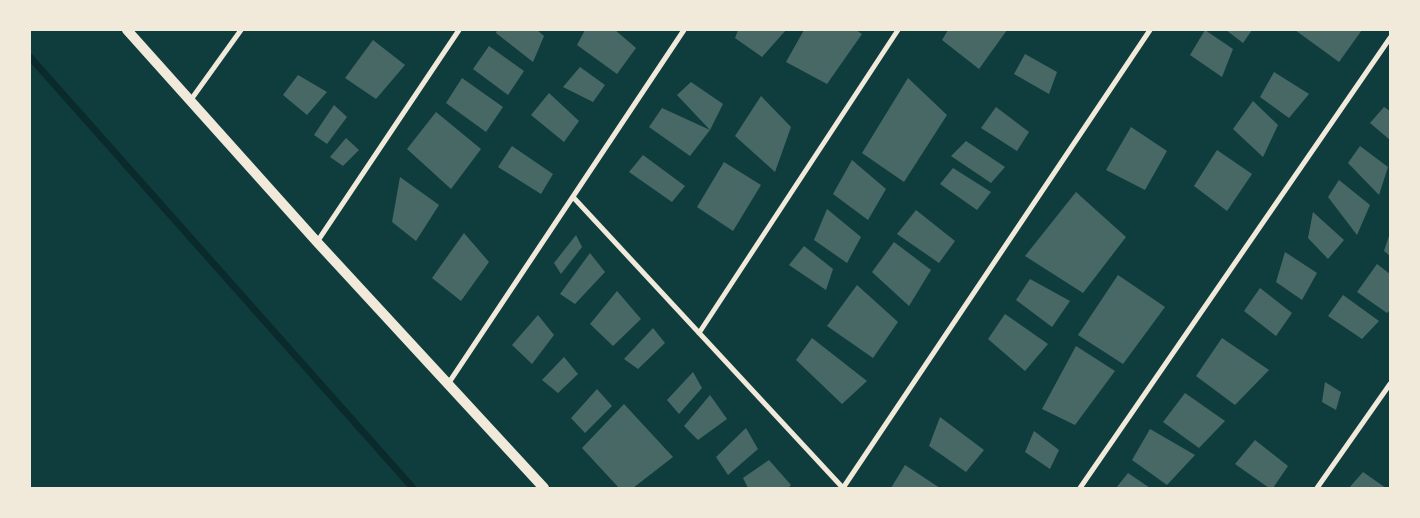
<!DOCTYPE html>
<style>
body{margin:0}
#map{position:relative;width:1420px;height:518px;overflow:hidden;background:#0f3d3e;font-family:"PT Sans Narrow",sans-serif}
canvas{display:block}
.frame{position:absolute;inset:0;border:31px solid #f1e9da;pointer-events:none}
</style>
<div id="map">
<canvas width="1420" height="518"></canvas>
<div class="frame"></div>
</div>
<script>
const c = document.querySelector('canvas').getContext('2d');
c.lineJoin = 'round';
const poly = rows => new Path2D(rows.map(r => 'M' + r).join(''));
function strokePath(path, color, width, dash) { c.strokeStyle = color; c.lineWidth = width; c.lineCap = dash ? 'butt' : 'round'; c.setLineDash(dash || []); c.stroke(path); }
function fill(path, color) { c.fillStyle = color; c.fill(path, 'evenodd'); }
strokePath(poly([
 [30,57,413,488]
]), '#0a2a2b', 7);
fill(poly([
 [497,30,537,30,544,36,533,62,496,33],
 [585,30,615,30,636,48,617,74,577,45],
 [738,30,786,30,762,57,735,38],
 [804,30,856,30,862,34,827,84,786,62],
 [948,30,1007,30,979,69,942,40],
 [1205,30,1233,49,1222,77,1190,55],
 [1226,30,1252,30,1243,43],
 [1295,30,1362,30,1339,62],
 [373,40,405,65,376,99,345,78],
 [489,46,524,71,508,95,473,69],
 [1025,54,1057,72,1049,94,1014,74],
 [580,67,605,85,593,102,563,87],
 [1274,72,1309,94,1289,118,1260,97],
 [298,75,327,92,307,115,283,95],
 [462,78,503,107,486,132,446,103],
 [908,78,947,115,904,182,862,153],
 [691,82,723,104,710,130,690,156,649,127,662,108,710,130,677,95],
 [549,93,579,121,564,142,531,115],
 [761,96,791,127,775,172,735,136],
 [1253,101,1278,125,1263,157,1233,129],
 [334,105,347,117,327,144,314,135],
 [996,107,1029,132,1017,151,981,128],
 [1384,107,1390,111,1390,140,1370,123],
 [436,112,481,149,451,189,407,149],
 [1131,127,1167,151,1145,190,1106,170],
 [346,138,359,150,343,166,330,157],
 [966,141,1005,167,991,183,951,156],
 [512,146,553,174,541,194,498,167],
 [1360,146,1388,167,1379,195,1348,163],
 [1217,150,1252,174,1227,211,1194,186],
 [643,155,685,186,672,202,629,172],
 [852,160,886,189,868,220,833,194],
 [724,162,761,185,733,231,697,207],
 [953,168,991,192,977,210,940,184],
 [400,177,439,205,416,241,392,222],
 [1339,180,1370,205,1357,235,1328,197],
 [1076,192,1126,237,1083,293,1025,256],
 [827,209,861,237,847,263,814,240],
 [916,210,955,241,939,263,897,234],
 [1313,212,1344,240,1328,259,1308,238],
 [464,233,489,262,461,301,432,278],
 [1390,233,1390,256,1384,251],
 [576,235,582,247,561,274,554,263],
 [894,242,931,270,909,306,872,272],
 [804,246,833,269,826,290,789,265],
 [1285,252,1317,273,1302,300,1276,282],
 [590,253,605,272,575,304,560,294],
 [1377,264,1390,274,1390,310,1387,313,1357,292],
 [1118,275,1165,307,1123,364,1078,335],
 [1030,279,1070,301,1052,327,1016,300],
 [857,285,898,322,873,358,827,326],
 [1260,288,1292,313,1276,336,1244,311],
 [617,291,641,319,613,346,590,324],
 [1343,295,1379,321,1362,339,1328,316],
 [1005,314,1048,344,1025,371,988,339],
 [538,315,554,335,532,364,512,345],
 [653,328,665,343,638,369,624,359],
 [812,338,867,381,842,404,796,360],
 [1222,338,1269,370,1235,405,1196,376],
 [1076,346,1115,371,1075,425,1042,409],
 [564,357,578,374,558,393,542,380],
 [693,372,702,388,679,414,667,400],
 [1325,382,1341,392,1336,410,1322,402],
 [597,389,612,406,585,433,571,418],
 [1185,393,1225,421,1199,448,1163,422],
 [710,395,727,419,698,440,684,426],
 [624,404,673,457,633,488,619,488,582,448],
 [940,417,984,450,966,472,929,446],
 [746,428,758,449,728,475,716,457],
 [1150,429,1195,455,1167,485,1132,460],
 [1034,431,1059,450,1050,469,1025,452],
 [1255,440,1288,466,1273,488,1269,488,1235,464],
 [769,460,791,485,788,488,748,488,743,478],
 [905,465,940,488,891,488],
 [1363,472,1386,488,1349,488],
 [1128,473,1150,488,1116,488]
]), '#486865');
strokePath(poly([
 [190,101,241,30],
 [573,197,843,488],
 [317,242,459,30],
 [699,333,898,30],
 [448,384,684,30],
 [843,488,1150,30],
 [1080,488,1390,38],
 [1317,488,1390,384]
]), '#f1e9da', 5);
strokePath(poly([
 [127,30,317,242,544,488]
]), '#f1e9da', 10);
</script>
